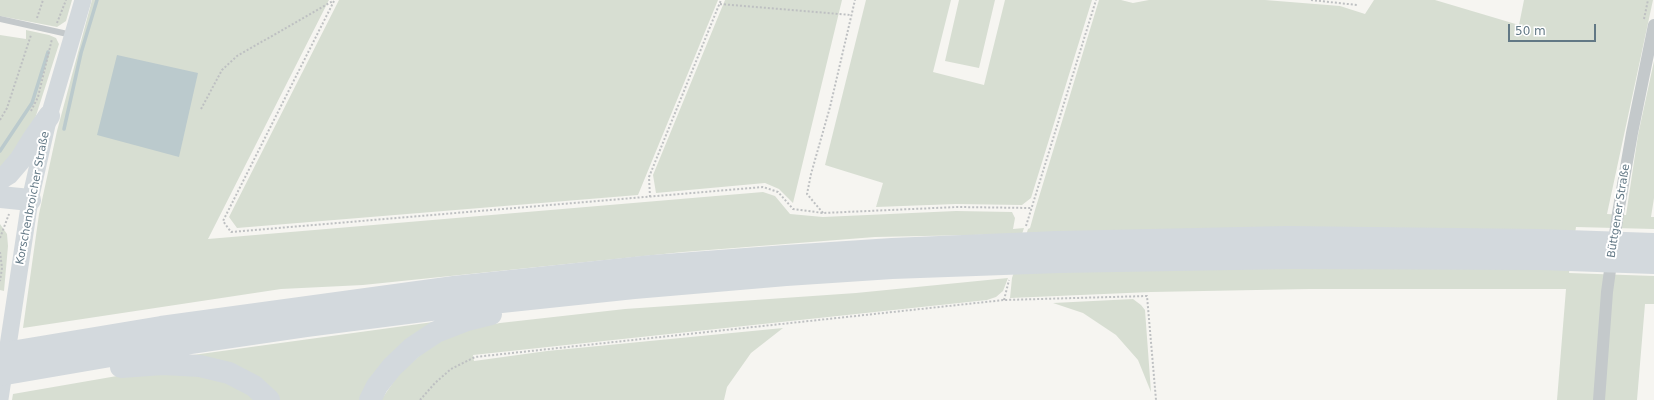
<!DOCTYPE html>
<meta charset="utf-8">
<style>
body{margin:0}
#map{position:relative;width:1654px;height:400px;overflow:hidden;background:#f6f5f1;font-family:"DejaVu Sans",sans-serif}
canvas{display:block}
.scale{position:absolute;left:1508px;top:24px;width:88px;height:18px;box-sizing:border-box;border:2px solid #627885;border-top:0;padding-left:5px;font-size:12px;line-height:14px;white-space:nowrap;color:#627885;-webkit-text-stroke:3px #fff;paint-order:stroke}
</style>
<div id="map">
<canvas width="1654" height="400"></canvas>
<div class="scale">50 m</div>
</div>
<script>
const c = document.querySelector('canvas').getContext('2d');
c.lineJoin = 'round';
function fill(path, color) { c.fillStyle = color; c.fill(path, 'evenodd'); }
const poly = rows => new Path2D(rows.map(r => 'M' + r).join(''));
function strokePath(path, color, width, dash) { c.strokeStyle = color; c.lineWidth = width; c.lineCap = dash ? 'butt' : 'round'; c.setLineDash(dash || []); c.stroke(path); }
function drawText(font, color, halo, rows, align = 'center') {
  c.font = font + ' "DejaVu Sans",sans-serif'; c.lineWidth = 4; c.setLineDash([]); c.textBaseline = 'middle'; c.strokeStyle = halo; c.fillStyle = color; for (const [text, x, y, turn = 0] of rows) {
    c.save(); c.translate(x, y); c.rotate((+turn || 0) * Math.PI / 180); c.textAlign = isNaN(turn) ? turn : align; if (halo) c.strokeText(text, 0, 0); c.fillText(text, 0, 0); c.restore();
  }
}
fill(poly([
 [0,0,72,0,66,21,57,27,0,16],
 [92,0,329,0,208,239,763,192,775,196,790,214,823,217,956,211,1012,212,1015,218,1013,229,1024,228,1022,234,875,237,683,252,363,285,281,289,23,328,39,214,57,131],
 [339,0,718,0,638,195,237,228,229,217],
 [725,0,842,0,793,203,779,189,765,183,656,193,653,175],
 [866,0,951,0,933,72,984,85,1005,0,1092,0,1031,198,1022,205,956,204,876,207,883,183,825,165],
 [959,0,995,0,979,68,945,61],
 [1099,0,1121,0,1133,3,1149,0,1265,0,1340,6,1365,14,1374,0,1435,0,1519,25,1524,0,1653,0,1607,214,1626,215,1638,135,1654,61,1654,198,1651,217,1654,217,1654,229,1576,227,1569,273,1654,276,1654,304,1645,304,1637,400,1557,400,1566,289,1309,289,1151,292,1010,298,1012,278,1028,229,1030,228,1035,210],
 [26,30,49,35,56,38,59,44,33,125,0,172,0,35,26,39],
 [0,224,7,234,8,246,4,291,0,290],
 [1008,278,1003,291,996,297,987,300,473,355,474,361,547,351,783,328,751,353,727,387,724,400,381,400,399,374,419,356,440,341,476,327,500,323,625,309,856,293],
 [1133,299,1141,305,1145,310,1151,392,1138,360,1116,335,1083,313,1053,303],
 [448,320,365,400,276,400,171,358],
 [174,373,206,377,229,384,246,392,255,400,12,400,13,394,117,376]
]), '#d7ded2');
fill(poly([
 [117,55,198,73,179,157,97,135]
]), '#bbcacd');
strokePath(poly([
 [64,129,81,53,97,0],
 [0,151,32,103,48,52]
]), '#bbcacd', 3.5);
strokePath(poly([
 [1311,0,1357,5],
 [334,1,223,221,231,232,763,187,778,192,793,209,823,213,957,207,1031,208],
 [720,4,851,15],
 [37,18,43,0],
 [1644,19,1648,0],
 [57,23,66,0],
 [201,109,222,70,237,56,333,1],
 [31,111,38,97,52,39],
 [0,120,7,108,31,35],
 [650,197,649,177,721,0],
 [823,213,807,194,811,174,830,107,855,0],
 [1026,226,1096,0],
 [0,238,9,214],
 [0,252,2,268,0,281],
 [1004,300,1009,280],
 [420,400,435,383,451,369,475,357,1004,300,1147,296,1156,400]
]), '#bec0c2', 2, [2, 2]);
strokePath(poly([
 [0,19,72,35]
]), '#c4c9cb', 6);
strokePath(poly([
 [1599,400,1607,292,1618,213,1632,133,1654,25]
]), '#c4c9cb', 12);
strokePath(poly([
 [0,399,30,200,49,116,83,0]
]), '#d3d9dd', 17);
strokePath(poly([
 [0,179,8,174,20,160,33,139,49,116],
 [0,197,30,200],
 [0,354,161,327,454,287,652,266,786,256,892,249,1057,242,1287,237,1539,240,1654,244],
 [121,367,163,364,200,366,229,373,254,386,269,400],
 [0,375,163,347,306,326,454,307,634,288,786,275,892,268,1059,262,1291,258,1541,259,1654,263],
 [370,400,377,386,392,367,412,348,436,332,467,320,491,314]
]), '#d3d9dd', 22);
drawText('11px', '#627885', '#fff', [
 ["Korschenbroicher Straße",33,198,-79],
 ["Büttgener Straße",1619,211,-81]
]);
</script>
